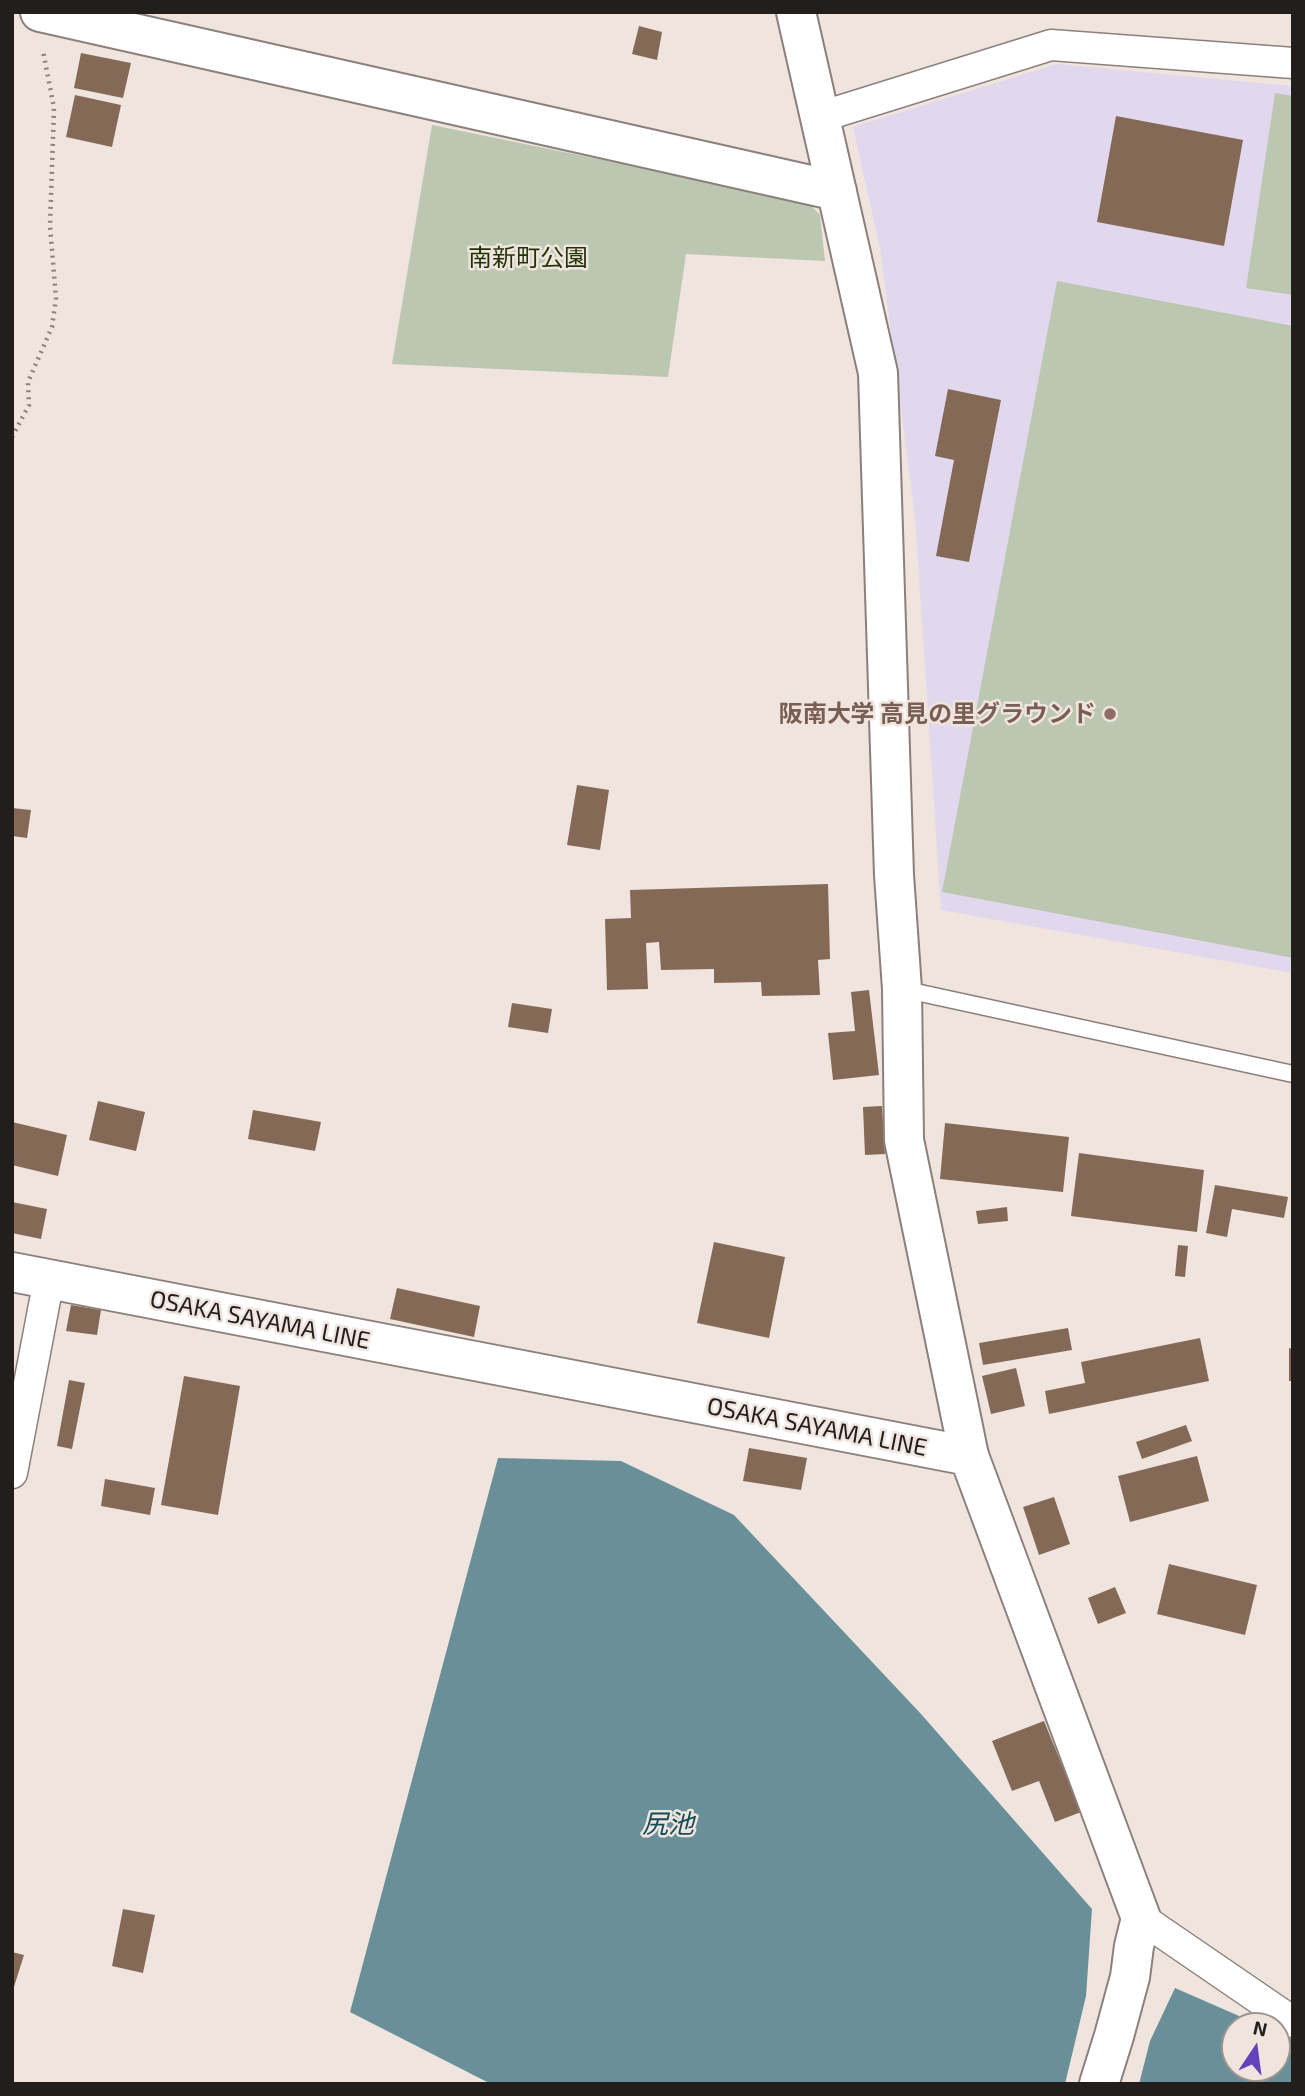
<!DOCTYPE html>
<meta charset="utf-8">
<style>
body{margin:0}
#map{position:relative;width:1305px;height:2096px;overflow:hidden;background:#f0e4de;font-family:"Exo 2",sans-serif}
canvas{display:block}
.frame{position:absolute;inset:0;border:14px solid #221e1c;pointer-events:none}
.north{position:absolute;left:1221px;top:2012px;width:70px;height:70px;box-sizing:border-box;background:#f0e4de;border:2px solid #9e9590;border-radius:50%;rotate:13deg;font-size:19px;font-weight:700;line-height:28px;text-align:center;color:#221e1c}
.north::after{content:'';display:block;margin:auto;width:24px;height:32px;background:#6243bb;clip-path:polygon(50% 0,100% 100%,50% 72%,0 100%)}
</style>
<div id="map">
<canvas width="1305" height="2096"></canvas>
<div class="frame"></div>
<div class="north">N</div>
</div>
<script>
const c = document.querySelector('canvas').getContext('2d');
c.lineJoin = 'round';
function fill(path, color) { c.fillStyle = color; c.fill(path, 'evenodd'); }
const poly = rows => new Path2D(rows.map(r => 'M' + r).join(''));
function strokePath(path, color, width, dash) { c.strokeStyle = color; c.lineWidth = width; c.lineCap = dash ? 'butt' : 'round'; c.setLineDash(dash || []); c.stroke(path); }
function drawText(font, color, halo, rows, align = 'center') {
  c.font = font + ' "Exo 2","Noto Sans JP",sans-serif'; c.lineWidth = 5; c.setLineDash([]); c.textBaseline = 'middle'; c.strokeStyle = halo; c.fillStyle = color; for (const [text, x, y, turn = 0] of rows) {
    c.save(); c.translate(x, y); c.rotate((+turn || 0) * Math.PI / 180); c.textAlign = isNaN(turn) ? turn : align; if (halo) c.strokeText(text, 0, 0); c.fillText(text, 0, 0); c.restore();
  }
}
fill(poly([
 [1057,64,1293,86,1293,973,941,910,915,517,880,248,853,127]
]), '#e1d8ee');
fill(poly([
 [1275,93,1293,96,1293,295,1246,288],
 [432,125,808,202,820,215,825,261,686,254,668,377,392,364],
 [1057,281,1293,326,1293,958,942,892]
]), '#bcc7b2');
fill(poly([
 [498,1458,621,1461,734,1515,921,1714,1092,1909,1086,1996,1065,2084,491,2084,350,2012],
 [1175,1988,1262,2026,1235,2026,1235,2068,1277,2068,1277,2032,1293,2040,1293,2084,1139,2084,1150,2041]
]), '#699099');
fill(poly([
 [639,26,662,32,657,60,632,54],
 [81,53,131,63,123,98,74,88],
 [75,95,121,105,112,147,66,137],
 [1116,116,1243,140,1224,246,1097,222],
 [948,389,1001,400,969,562,936,556,954,460,935,456],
 [577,785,609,790,600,850,567,845],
 [12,808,31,810,27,838,12,836],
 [828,884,830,959,818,960,820,995,762,996,761,982,714,983,714,969,661,970,659,942,646,943,648,989,607,990,605,919,631,918,630,890],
 [869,990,879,1075,833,1080,828,1033,855,1031,851,992],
 [512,1003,552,1009,548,1033,508,1027],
 [98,1101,145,1112,136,1151,89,1140],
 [882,1106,885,1154,865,1155,863,1107],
 [253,1110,321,1122,315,1151,248,1139],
 [12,1122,67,1135,58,1176,12,1165],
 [945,1123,1069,1137,1063,1192,940,1179],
 [1079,1153,1204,1170,1197,1232,1071,1216],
 [1215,1185,1288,1197,1284,1218,1232,1209,1227,1237,1206,1233],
 [12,1202,47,1209,41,1239,12,1233],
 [1007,1207,1008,1221,978,1224,976,1211],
 [714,1242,785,1257,769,1338,697,1323],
 [1178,1245,1188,1246,1185,1277,1175,1276],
 [397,1288,480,1306,474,1337,390,1319],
 [71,1305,101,1310,97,1335,66,1331],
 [1068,1328,1072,1350,983,1365,979,1343],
 [1200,1338,1209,1381,1049,1414,1045,1391,1085,1383,1081,1362],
 [1289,1348,1293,1349,1293,1381,1289,1381],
 [1016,1368,1025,1406,991,1414,982,1376],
 [184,1376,240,1386,218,1515,161,1505],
 [69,1380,85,1383,72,1449,57,1446],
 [1186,1425,1192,1441,1142,1459,1136,1442],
 [749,1448,807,1458,801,1490,743,1481],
 [1197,1456,1209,1501,1130,1522,1118,1476],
 [105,1479,155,1488,150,1515,101,1506],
 [1054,1497,1070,1544,1039,1555,1023,1507],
 [1169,1564,1257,1585,1245,1635,1157,1614],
 [1115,1587,1126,1613,1098,1624,1088,1598],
 [1044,1721,1081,1812,1055,1822,1039,1781,1012,1791,992,1741],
 [123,1909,155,1915,143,1973,112,1966],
 [12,1952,24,1955,13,1990,12,1990]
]), '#856957');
const lane = poly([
 [902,989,1293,1074]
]);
const street = poly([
 [820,117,1051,45,1293,63],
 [12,1473,49,1279],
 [1141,1918,1293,2022]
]);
const secondary = poly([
 [40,12,837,191],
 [796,12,878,373,894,875,902,989,904,1140,969,1456]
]);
const primary = poly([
 [12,1272,969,1456,1141,1918,1134,1946,1130,1977,1114,2036,1099,2084]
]);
strokePath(lane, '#8b807b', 19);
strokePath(street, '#8b807b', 33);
strokePath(secondary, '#8b807b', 42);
strokePath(primary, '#8b807b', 42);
strokePath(poly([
 [12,437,29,405,28,382,52,327,56,298,50,226,54,108,43,51]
]), '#8a827e', 4.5, [2, 5]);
strokePath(lane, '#fff', 16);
strokePath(street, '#fff', 30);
strokePath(secondary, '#fff', 38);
strokePath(primary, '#fff', 38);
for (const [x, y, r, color] of [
 [1110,714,7,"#8d6e63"]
]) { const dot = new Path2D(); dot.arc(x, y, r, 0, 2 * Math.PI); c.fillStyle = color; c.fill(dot); strokePath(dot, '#f0e4de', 2.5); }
drawText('24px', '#1f3304', '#f0e4de', [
 ["南新町公園",528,258]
]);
drawText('bold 24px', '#785e54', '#f0e4de', [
 ["阪南大学 高見の里グラウンド",1096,714]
], 'right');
drawText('24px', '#221e1c', '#f0e4de', [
 ["OSAKA SAYAMA LINE",260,1320,11],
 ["OSAKA SAYAMA LINE",817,1427,11]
]);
drawText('italic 26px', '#134d58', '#f0e4de', [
 ["尻池",668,1824]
]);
</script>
